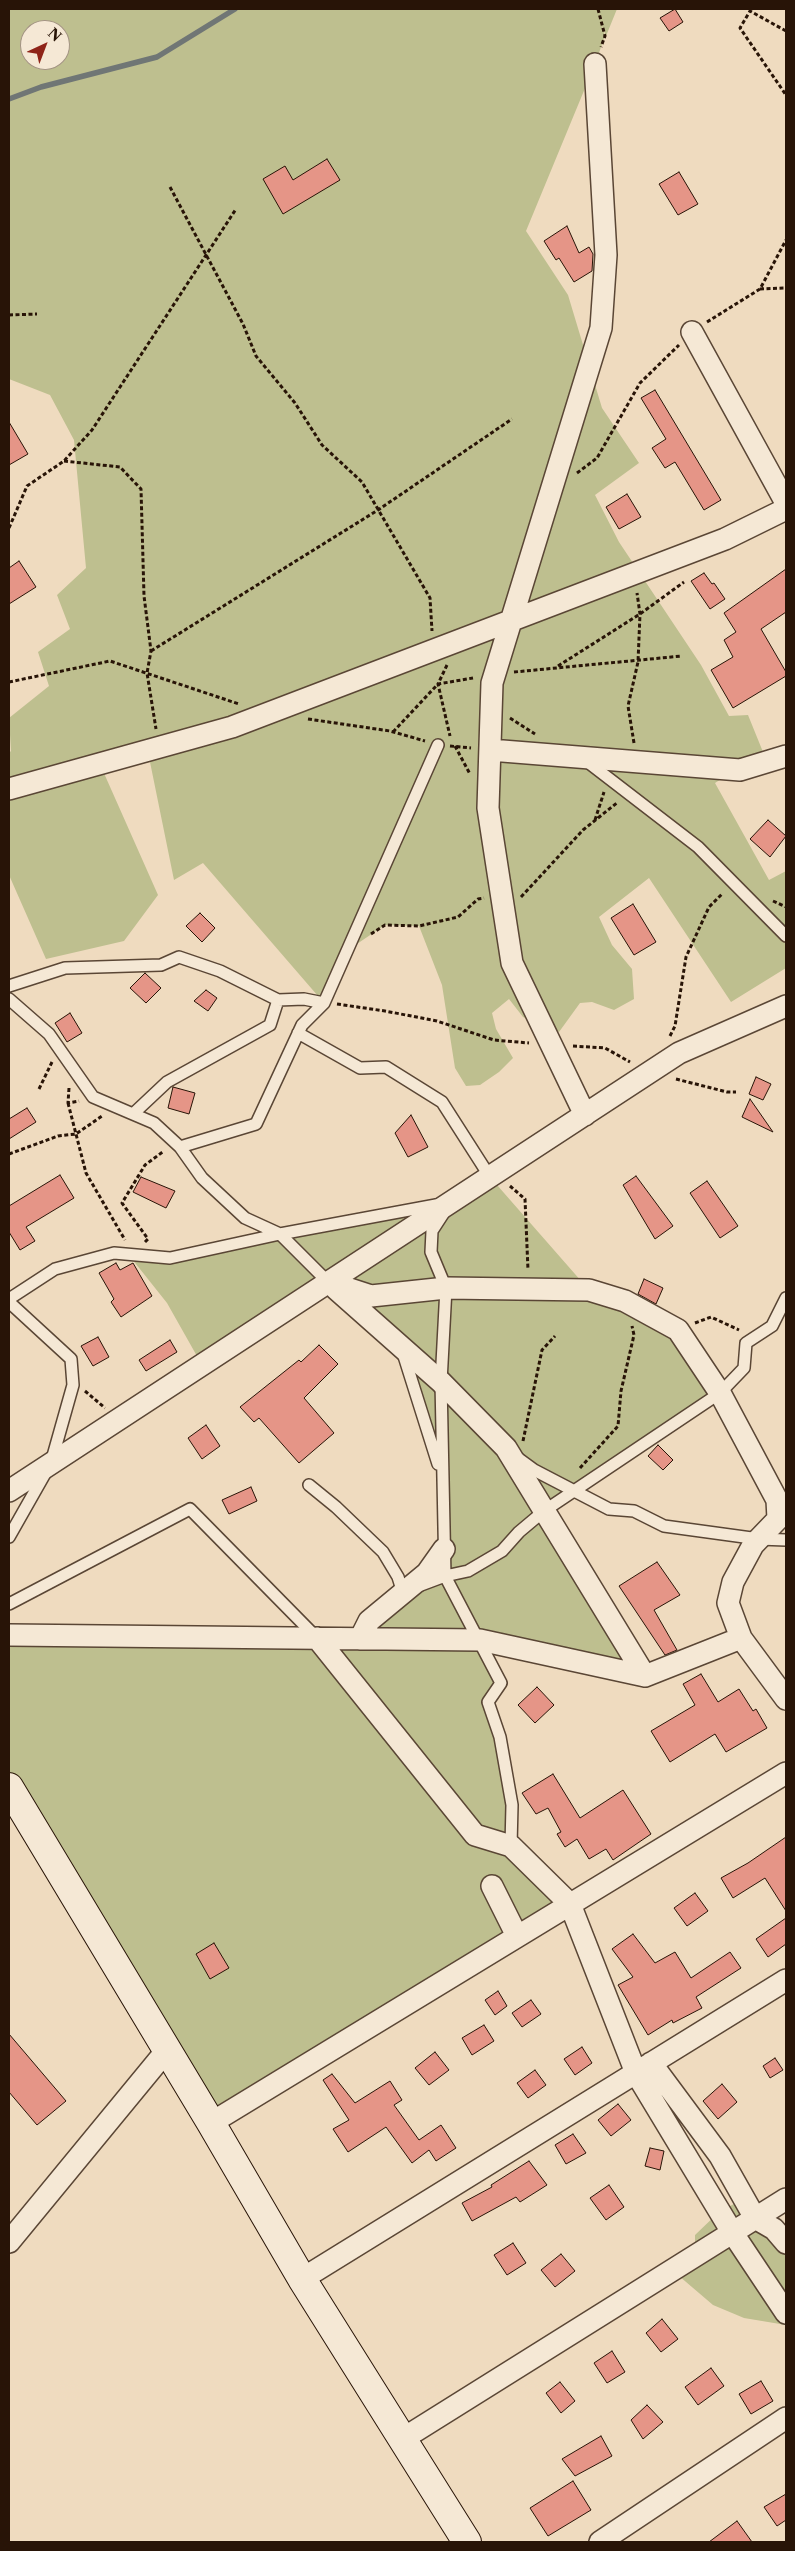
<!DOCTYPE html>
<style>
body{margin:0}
#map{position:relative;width:795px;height:2551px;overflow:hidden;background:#efdbbf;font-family:"Libre Caslon Text",serif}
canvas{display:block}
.frame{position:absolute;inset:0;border:10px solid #281407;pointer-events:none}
.north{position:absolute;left:20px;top:20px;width:50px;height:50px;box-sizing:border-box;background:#f5e8d5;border:1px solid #a39383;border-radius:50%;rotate:43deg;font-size:14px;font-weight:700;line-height:20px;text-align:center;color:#281407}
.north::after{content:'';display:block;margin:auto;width:18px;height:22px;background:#8f2418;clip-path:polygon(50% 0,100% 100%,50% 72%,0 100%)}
</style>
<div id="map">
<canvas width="795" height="2551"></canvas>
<div class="frame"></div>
<div class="north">N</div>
</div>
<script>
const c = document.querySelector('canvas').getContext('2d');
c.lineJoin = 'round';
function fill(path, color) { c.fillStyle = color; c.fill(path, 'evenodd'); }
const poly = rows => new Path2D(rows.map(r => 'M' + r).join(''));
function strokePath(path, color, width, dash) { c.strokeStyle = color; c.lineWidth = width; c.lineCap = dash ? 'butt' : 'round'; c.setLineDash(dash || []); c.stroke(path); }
fill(poly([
 [9,9,617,9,606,36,601,23,605,36,595,64,526,231,568,295,602,408,639,463,595,495,619,542,701,665,729,716,748,715,763,752,715,783,769,880,786,871,786,968,731,1002,649,878,599,917,612,945,632,969,634,999,614,1010,592,1002,580,1003,559,1032,523,1017,509,999,492,1013,496,1029,513,1058,499,1072,480,1085,466,1086,455,1068,442,985,419,926,385,925,348,950,324,1003,203,863,174,880,150,762,103,771,158,895,124,941,46,959,9,875,9,753,11,751,9,718,49,686,38,652,70,629,57,595,86,568,74,440,50,395,9,379],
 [30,30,60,30,60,60,30,60],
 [490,1177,589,1290,678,1330,720,1393,545,1511,645,1676,480,1641,501,1683,488,1702,500,1737,511,1846,570,1904,211,2123,9,1787,9,1635,359,1639,444,1549,443,1478,401,1347,328,1283,202,1365,167,1303,128,1254,170,1258,450,1203],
 [744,2199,786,2243,786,2325,744,2318,713,2305,672,2270,695,2256,695,2235,720,2211]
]), '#bebf8f');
strokePath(poly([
 [9,99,41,87,157,57,235,9]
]), '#707675', 5.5);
const building = poly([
 [675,9,683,22,669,31,660,18,675,9],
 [327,159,340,180,283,214,263,179,285,166,293,180,327,159],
 [679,172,698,204,678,215,659,184,679,172],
 [567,226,579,253,589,247,593,254,592,271,574,282,559,258,556,260,544,241,567,226],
 [655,390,721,500,704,510,675,462,665,468,652,448,666,439,641,398,655,390],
 [9,422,28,454,9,465,9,422],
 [627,494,641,517,619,529,606,507,627,494],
 [19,561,36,587,9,604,9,568,19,561],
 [786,569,786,612,761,629,786,672,786,676,733,708,711,670,733,657,724,640,736,632,724,613,786,569],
 [704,573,712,584,714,583,725,599,710,609,691,581,704,573],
 [768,820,786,836,770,857,750,839,768,820],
 [633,904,656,942,634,955,611,918,633,904],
 [200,913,215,928,202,942,186,926,200,913],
 [145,973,161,988,146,1003,130,988,145,973],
 [206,990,217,998,208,1011,194,1001,206,990],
 [70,1013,82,1033,67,1042,55,1023,70,1013],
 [756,1077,771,1084,763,1100,749,1094,756,1077],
 [173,1087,195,1093,189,1114,168,1108,173,1087],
 [750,1099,773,1132,742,1117,750,1099],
 [27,1108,36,1122,9,1139,9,1119,27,1108],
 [411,1115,428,1147,408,1157,395,1133,411,1115],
 [60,1175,74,1198,26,1227,35,1241,20,1250,9,1232,9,1206,60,1175],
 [636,1176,673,1226,655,1239,623,1185,636,1176],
 [141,1177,175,1191,166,1208,133,1192,141,1177],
 [707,1181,738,1226,720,1238,690,1193,707,1181],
 [116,1263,120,1270,133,1263,152,1296,121,1317,111,1302,114,1299,99,1273,116,1263],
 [644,1279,663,1288,656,1304,638,1294,644,1279],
 [98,1337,109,1357,93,1366,81,1346,98,1337],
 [170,1340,177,1352,146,1371,139,1360,170,1340],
 [319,1345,338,1364,304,1398,334,1433,299,1463,259,1418,254,1422,240,1407,299,1360,301,1362,319,1345],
 [206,1425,220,1446,202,1459,188,1438,206,1425],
 [658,1445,673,1460,663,1470,648,1456,658,1445],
 [251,1487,257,1501,229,1514,222,1500,251,1487],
 [657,1562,680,1595,654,1610,677,1650,665,1655,619,1586,657,1562],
 [701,1674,718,1702,739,1689,753,1711,756,1709,767,1728,726,1752,715,1734,670,1762,651,1731,695,1705,683,1684,701,1674],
 [537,1687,554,1705,535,1723,518,1705,537,1687],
 [553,1774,580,1818,623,1790,651,1834,613,1860,606,1849,589,1859,577,1839,565,1847,557,1834,561,1832,548,1808,536,1814,522,1793,553,1774],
 [786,1837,786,1911,765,1878,733,1898,721,1878,748,1863,786,1837],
 [695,1893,708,1911,687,1926,674,1908,695,1893],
 [786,1918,786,1944,768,1957,756,1939,786,1918],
 [633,1934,655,1963,675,1952,691,1978,730,1952,741,1968,696,1997,702,2008,673,2023,672,2020,648,2035,618,1985,633,1977,612,1949,633,1934],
 [214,1943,229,1968,210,1979,196,1954,214,1943],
 [498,1991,507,2006,495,2015,485,2000,498,1991],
 [531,2000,541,2014,522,2027,512,2013,531,2000],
 [484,2025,494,2041,472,2055,462,2038,484,2025],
 [9,2034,66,2101,37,2125,9,2092,9,2034],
 [582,2047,592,2063,575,2075,564,2059,582,2047],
 [435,2052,449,2070,429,2085,415,2068,435,2052],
 [775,2058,783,2070,770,2078,763,2066,775,2058],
 [535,2070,546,2085,528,2098,517,2083,535,2070],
 [332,2074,355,2103,390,2081,402,2100,394,2105,419,2140,441,2125,456,2148,436,2161,429,2150,412,2163,386,2127,348,2152,333,2129,349,2120,323,2080,332,2074],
 [722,2084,737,2102,718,2119,703,2101,722,2084],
 [618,2104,631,2120,611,2136,598,2120,618,2104],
 [573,2134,586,2153,566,2164,555,2145,573,2134],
 [650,2148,664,2151,660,2170,645,2166,650,2148],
 [529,2161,547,2185,520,2202,516,2197,472,2221,462,2203,492,2187,491,2185,529,2161],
 [609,2185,624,2207,606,2220,590,2198,609,2185],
 [513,2243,526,2263,507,2275,494,2255,513,2243],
 [561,2254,575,2271,555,2287,541,2270,561,2254],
 [662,2319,678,2339,661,2352,646,2333,662,2319],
 [612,2351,625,2372,607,2383,594,2363,612,2351],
 [711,2368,724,2386,698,2405,685,2387,711,2368],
 [761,2381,773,2401,751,2414,739,2394,761,2381],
 [560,2382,575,2401,561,2413,546,2393,560,2382],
 [647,2405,663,2422,643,2439,631,2420,647,2405],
 [601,2436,612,2456,575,2476,562,2459,601,2436],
 [573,2481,591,2510,548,2536,530,2508,573,2481],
 [786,2494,786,2520,777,2526,764,2507,786,2494],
 [737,2521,752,2542,709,2542,737,2521]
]);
fill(building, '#e59587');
strokePath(building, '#281407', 1);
const lane = poly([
 [585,760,698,847,786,936],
 [9,986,65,968,161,965,179,957,220,971,278,1000,304,999,324,1003],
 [9,999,49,1034,93,1097,154,1123,180,1147,202,1178,245,1218,280,1234,328,1282],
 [298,1033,360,1068,386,1067,442,1102,490,1177],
 [133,1114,167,1082,270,1025,278,1000],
 [180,1147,256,1124,302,1025,324,1003,438,745],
 [445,1211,432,1231,431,1252,446,1288,441,1382,445,1576,501,1683,488,1702,500,1737,512,1805,511,1846],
 [9,1299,55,1269,114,1253,170,1258,280,1234,436,1205],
 [9,1302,71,1359,73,1385,51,1463,9,1537],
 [403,1353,438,1464],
 [519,1459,534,1470,609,1509,634,1511,664,1526,759,1539,786,1540],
 [309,1485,336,1507,383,1552,398,1577,403,1593,406,1591],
 [421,1585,445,1576,468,1571,502,1551,519,1532,544,1511,720,1393,744,1368,746,1343,772,1326,786,1298],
 [9,1604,190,1509,317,1638]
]);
const street = poly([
 [692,332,786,503],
 [490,750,740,770,786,756],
 [9,789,232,727,725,539,786,509],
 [585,1115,512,963,488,808,492,683,601,328,606,255,595,64],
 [328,1282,371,1296,446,1288,589,1290,625,1301,678,1330,720,1393,777,1500,778,1519,753,1545,733,1582,728,1603,741,1638],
 [336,1289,441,1382,506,1448,645,1676],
 [9,1491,679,1053,786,1006],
 [9,1635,480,1640,645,1676,741,1638,786,1699],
 [317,1638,475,1835,511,1846,570,1904,636,2073,732,2232,786,2313],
 [360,1639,369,1621,427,1573,444,1549],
 [492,1886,517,1936],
 [651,2063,720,2156,755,2218,774,2229,786,2243],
 [211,2123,786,1773],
 [9,2242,167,2050],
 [302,2279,786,1980],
 [401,2440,786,2199],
 [600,2542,786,2418]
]);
const secondary = poly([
 [9,1787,211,2123,302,2279,467,2542]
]);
strokePath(lane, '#5a4635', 14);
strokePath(street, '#5a4635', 24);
strokePath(secondary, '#281407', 30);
strokePath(poly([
 [598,9,605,36,601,47],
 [786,31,750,11,740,28,786,95],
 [170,187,243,324,256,356,295,403,322,445,362,482,430,598,432,631],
 [760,289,786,288],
 [9,315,37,314],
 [707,322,760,289,786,240],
 [64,461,120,467,141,489,144,596,151,651,147,673,156,729],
 [577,473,597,458,640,383,679,345],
 [9,528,27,486,64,461,92,430,236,209],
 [151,651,378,510,512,419],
 [447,665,438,684,450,736],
 [558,666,640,614,684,582],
 [514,672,682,656],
 [9,682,110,661,239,704],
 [510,718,535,734],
 [308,719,390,731,425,741],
 [393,732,438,684,473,678],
 [634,743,628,706,638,662,640,614,637,593],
 [450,746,471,748],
 [455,746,470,774],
 [595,820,604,792],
 [521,897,583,830,618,802],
 [773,901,786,907],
 [371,934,385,925,419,926,458,917,478,899,484,898],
 [337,1004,385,1011,437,1021,494,1040,529,1043],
 [670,1036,675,1026,686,957,709,907,723,893],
 [573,1046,605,1048,630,1062],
 [676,1079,727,1092,736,1092],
 [69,1088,68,1103,79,1101],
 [39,1089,52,1062],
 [68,1103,86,1173,125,1240],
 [9,1154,58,1136,76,1134,102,1116],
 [510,1186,525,1199,528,1270],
 [145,1242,148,1239,122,1203,145,1165,164,1151],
 [695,1323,711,1317,739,1330],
 [85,1391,105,1408],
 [523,1441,542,1350,555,1336],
 [580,1468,618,1426,621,1391,634,1335,632,1326]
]), '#281407', 3, [4, 2.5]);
strokePath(lane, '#f5e8d5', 11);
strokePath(street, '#f5e8d5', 21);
strokePath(secondary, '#f5e8d5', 28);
</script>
